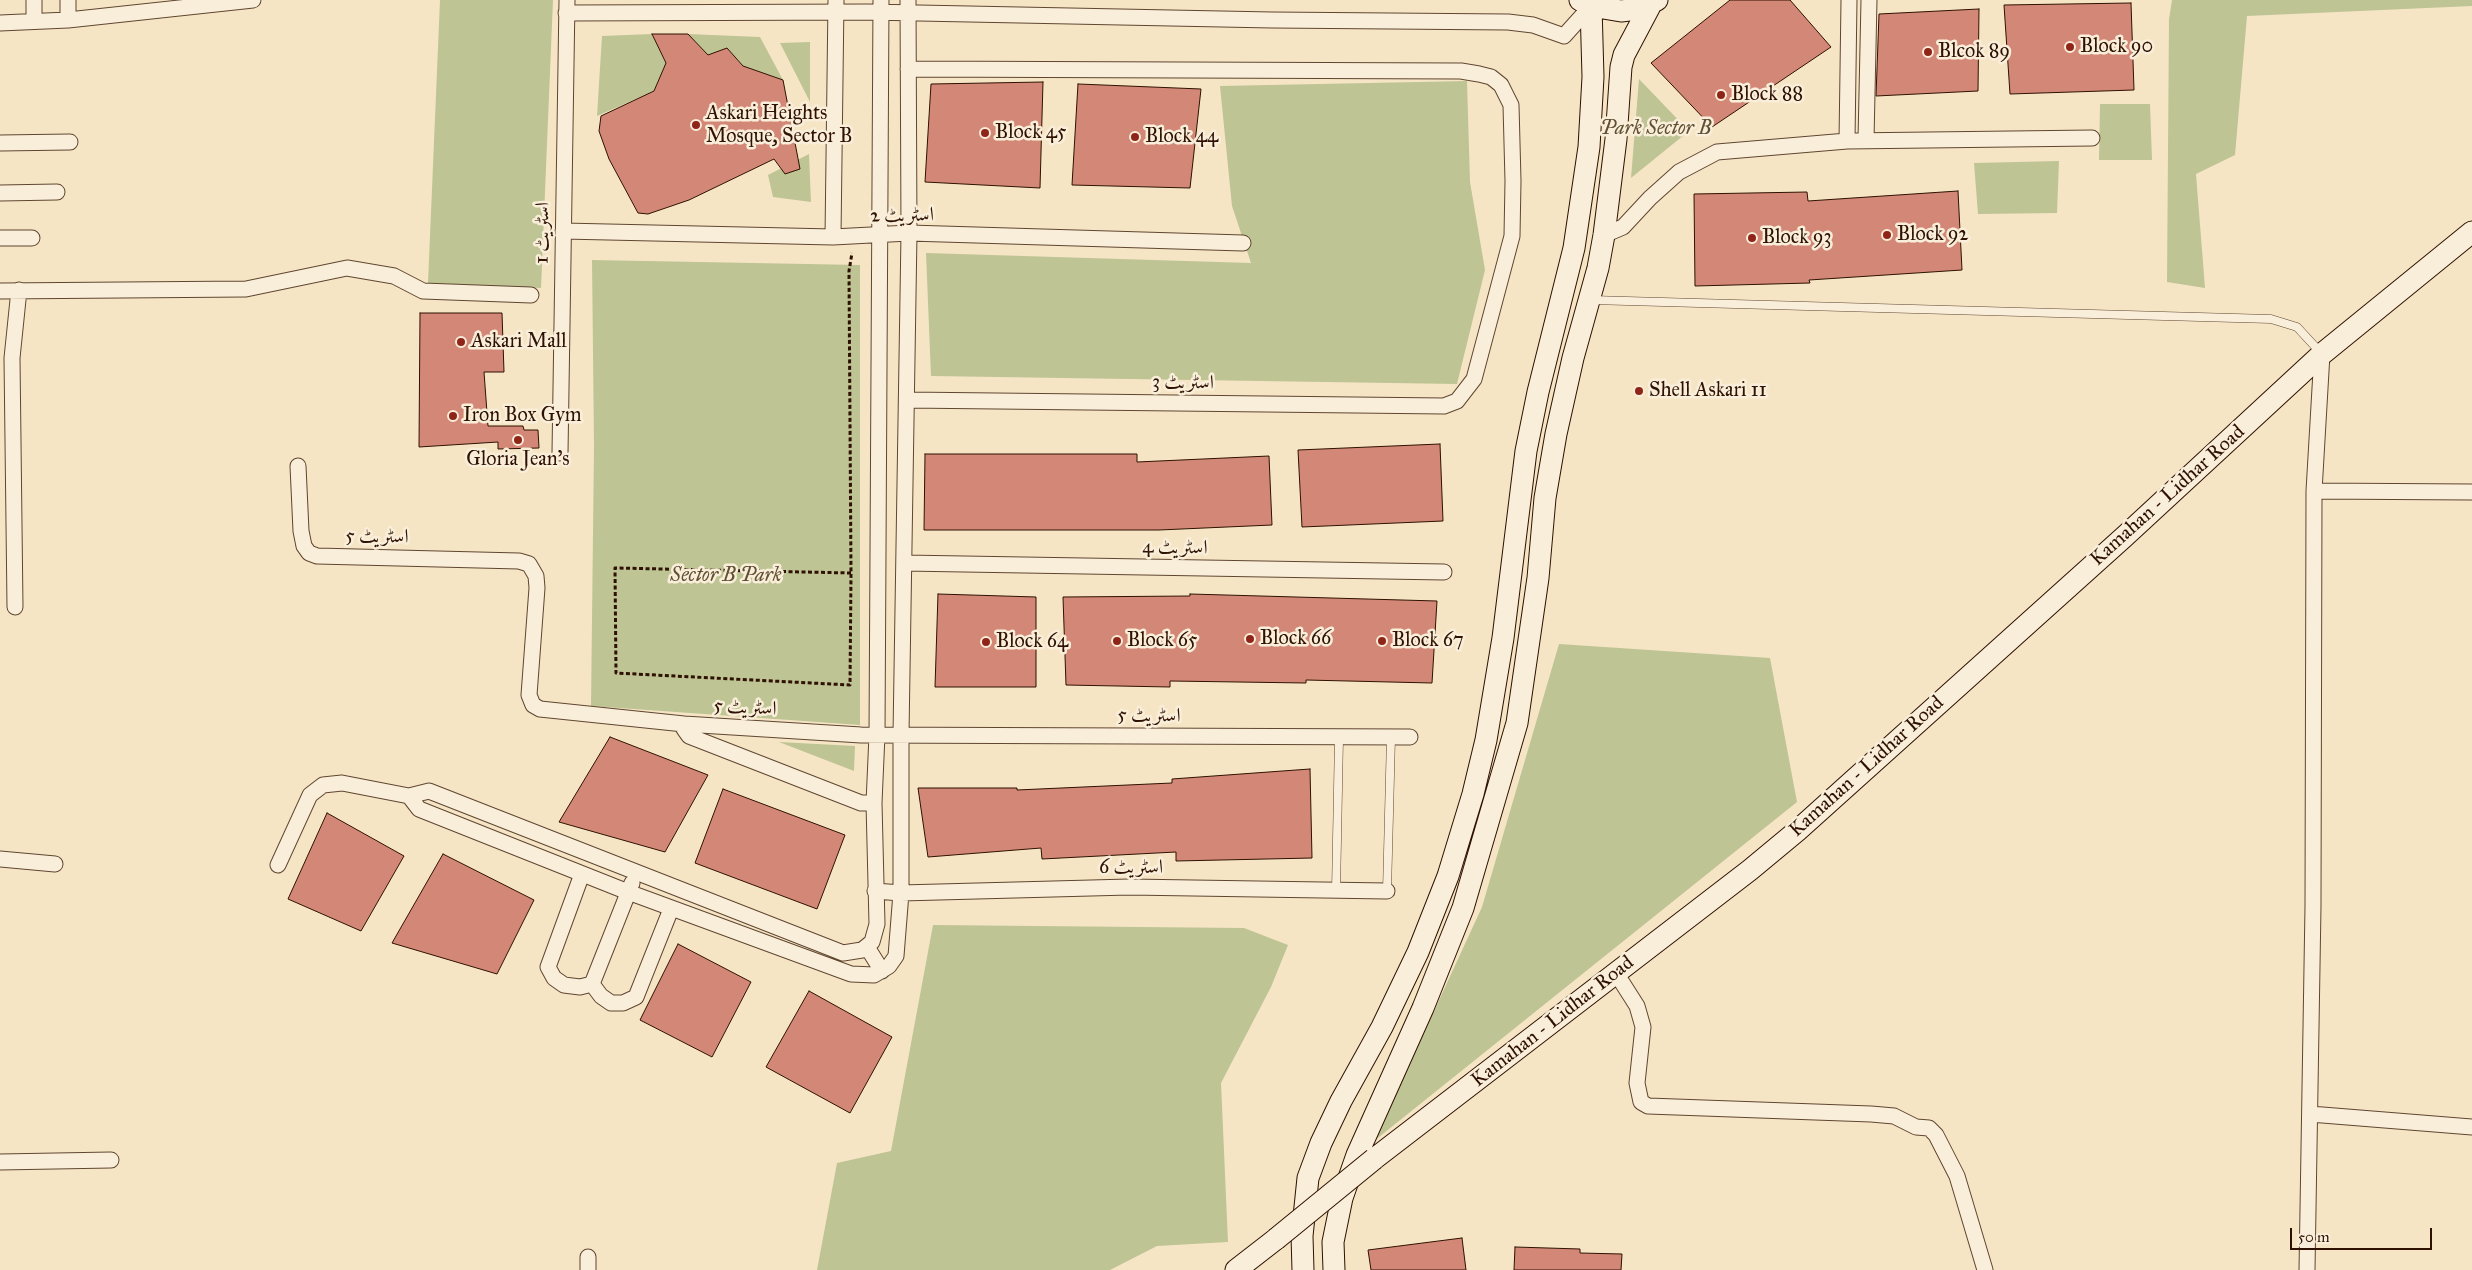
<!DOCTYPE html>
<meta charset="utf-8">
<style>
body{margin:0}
#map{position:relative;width:2472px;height:1270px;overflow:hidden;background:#f6e5c5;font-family:"IM FELL Great Primer",serif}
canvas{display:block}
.scale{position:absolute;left:2290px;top:1228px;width:142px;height:22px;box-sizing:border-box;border:2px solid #2e1100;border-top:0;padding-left:6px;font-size:15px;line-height:18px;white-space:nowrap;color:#2e1100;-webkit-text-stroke:4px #f9eed9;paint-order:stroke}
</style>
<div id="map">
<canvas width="2472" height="1270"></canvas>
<div class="scale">50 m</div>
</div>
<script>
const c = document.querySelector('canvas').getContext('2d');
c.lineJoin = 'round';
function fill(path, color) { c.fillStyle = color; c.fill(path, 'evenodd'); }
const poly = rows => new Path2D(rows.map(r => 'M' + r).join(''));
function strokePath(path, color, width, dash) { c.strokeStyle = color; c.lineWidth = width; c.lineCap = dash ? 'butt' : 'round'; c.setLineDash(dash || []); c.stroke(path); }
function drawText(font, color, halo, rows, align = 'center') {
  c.font = font + ' "IM FELL Great Primer",Amiri,serif'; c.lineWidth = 5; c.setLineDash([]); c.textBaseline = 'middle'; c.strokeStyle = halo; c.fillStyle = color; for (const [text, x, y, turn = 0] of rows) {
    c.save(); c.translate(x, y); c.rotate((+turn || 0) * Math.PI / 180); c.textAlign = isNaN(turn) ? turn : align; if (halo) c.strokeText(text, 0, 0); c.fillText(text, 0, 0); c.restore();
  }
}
fill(poly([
 [440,0,553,0,541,288,428,283],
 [2172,0,2472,0,2472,6,2247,16,2235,155,2196,174,2205,288,2167,282,2169,19],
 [652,34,666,63,654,91,597,116,602,36],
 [688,34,760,37,783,80,743,66,727,48,708,55],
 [810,42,810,102,780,43],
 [1639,79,1689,131,1631,178],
 [1467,81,1470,182,1485,270,1457,384,931,376,926,253,1251,263,1232,206,1220,86],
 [2100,104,2150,104,2152,160,2099,160],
 [809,154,811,202,773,197,768,175],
 [2059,161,2057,213,1978,214,1974,163],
 [592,260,860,265,860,725,591,706,594,446],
 [1559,644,1770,658,1797,802,1374,1141,1482,907],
 [779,742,855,746,854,771],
 [933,925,1244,928,1288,945,1271,987,1221,1083,1228,1242,1157,1246,1110,1270,817,1270,837,1163,891,1151]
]), '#bec494');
const building = poly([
 [1730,0,1790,0,1831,47,1712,127,1651,63,1730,0],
 [2131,3,2134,90,2010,94,2004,5,2131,3],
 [1979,9,1978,91,1876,96,1879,14,1979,9],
 [652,34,688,34,708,55,727,48,743,66,783,80,800,169,785,174,774,159,689,200,648,214,638,213,609,159,599,131,601,116,654,91,666,63,652,34],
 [1043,82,1040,188,925,182,931,84,1043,82],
 [1078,84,1201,89,1190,188,1072,185,1078,84],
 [1958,191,1962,270,1809,280,1810,283,1695,286,1694,194,1807,192,1808,201,1958,191],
 [420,313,502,313,504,372,484,372,488,426,523,426,524,430,538,430,539,448,498,449,498,442,419,447,420,313],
 [1440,444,1443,521,1302,527,1298,450,1440,444],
 [925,454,1137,454,1137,462,1269,456,1272,525,1159,530,924,530,925,454],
 [938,594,1036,597,1036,687,935,687,938,594],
 [1190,594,1437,601,1432,683,1306,680,1306,683,1170,681,1170,687,1066,685,1063,597,1190,596,1190,594],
 [610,737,708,775,665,852,559,822,610,737],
 [1310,769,1312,858,1176,861,1176,852,1042,859,1041,848,928,857,918,788,1017,788,1017,790,1172,783,1172,779,1310,769],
 [723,789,845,835,817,909,695,863,723,789],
 [327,813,404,856,361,931,288,899,327,813],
 [443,854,534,900,497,974,392,943,443,854],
 [678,944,751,982,712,1057,640,1020,678,944],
 [809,991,892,1037,850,1113,766,1067,809,991],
 [1462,1238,1466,1270,1371,1270,1368,1250,1462,1238],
 [1515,1247,1580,1249,1580,1253,1622,1254,1621,1270,1514,1270,1515,1247]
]);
fill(building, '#d38777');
strokePath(building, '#2e1100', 1);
const lane = poly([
 [1591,300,2271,319,2297,327,2321,353],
 [1336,891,1339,738],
 [1387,891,1391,737]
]);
const street = poly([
 [566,13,868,12,1272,20,1508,22,1533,25,1564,36,1591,6],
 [68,20,68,0],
 [34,21,34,0],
 [0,23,68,20,253,0],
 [1866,140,1869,0],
 [1847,141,1849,0],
 [0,143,70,142],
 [0,193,57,192],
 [563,231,833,237,909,233,1243,243],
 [1604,235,1623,227,1650,198,1679,172,1717,152,1847,141,2092,138],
 [833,237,836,0],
 [0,238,32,238],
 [0,291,246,289,347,268,394,276,423,291,531,295],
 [2322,354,2314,491,2472,492],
 [907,400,1444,406,1457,401,1474,379,1512,236,1513,181,1511,105,1501,85,1491,77,1479,74,1461,71,908,69],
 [560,453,567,0],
 [298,466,301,531,304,546,309,553,317,556,519,561,529,564,536,576,537,588,529,695,533,705,540,709,684,724,861,735,1410,737],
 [904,563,1444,572],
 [15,607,12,358,19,290],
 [684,724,684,729,689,736,861,803,874,803],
 [409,796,419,809,628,892,851,974,874,975,889,966,896,956,901,893,901,734,909,233,908,0],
 [0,859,55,864],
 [278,865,310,795,323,785,342,783,409,796,429,791,843,953,862,950,872,942,877,924,874,803,877,735,881,0],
 [582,874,548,967,554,978,564,985,580,987,592,984],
 [875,891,901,893,1129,887,1387,891],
 [867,947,882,971],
 [1616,973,1637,1006,1643,1027,1637,1083,1641,1102,1648,1106,1871,1114,1894,1116,1916,1127,1929,1128,1936,1135,1957,1176,1985,1270],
 [592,984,601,996,611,1003,623,1003,636,997,671,909],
 [592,984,632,883],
 [2310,1114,2472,1127],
 [0,1162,111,1160],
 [588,1270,588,1257],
 [2307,1270,2313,906,2314,491]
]);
const secondary = poly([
 [1580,0,1591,6,1621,11,1637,9,1657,0],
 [1374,1159,1750,870,1797,831,2124,537,2322,354,2472,232],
 [1236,1270,1276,1239],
 [1303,1270,1302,1236,1308,1178,1321,1143,1341,1101,1382,1027,1418,952,1448,876,1473,794,1486,740,1503,638,1526,451,1538,392,1574,248,1589,147,1593,77,1591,6],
 [1334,1270,1333,1242,1342,1198,1357,1155,1423,1008,1463,908,1517,723,1538,578,1545,498,1556,434,1573,358,1598,268,1604,235,1616,139,1621,67,1624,55,1651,4]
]);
strokePath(lane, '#604631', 9);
strokePath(street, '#604631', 17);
strokePath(secondary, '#2e1100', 23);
strokePath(poly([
 [851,573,615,568,616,673,850,685,851,573,849,271,852,253]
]), '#2e1100', 3, [4, 2.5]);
strokePath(lane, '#f9eed9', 8);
strokePath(street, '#f9eed9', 15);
strokePath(secondary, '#f9eed9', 21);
const secondaryBridge = poly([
 [1276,1239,1374,1159]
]);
strokePath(secondaryBridge, '#2e1100', 23, []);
strokePath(secondaryBridge, '#f9eed9', 21);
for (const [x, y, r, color] of [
 [2070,47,5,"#8f2418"],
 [1928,52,5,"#8f2418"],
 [1721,95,5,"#8f2418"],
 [696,125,5,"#8f2418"],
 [985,133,5,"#8f2418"],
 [1135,137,5,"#8f2418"],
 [1887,235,5,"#8f2418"],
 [1752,238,5,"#8f2418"],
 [461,342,5,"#8f2418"],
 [1639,391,5,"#8f2418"],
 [453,416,5,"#8f2418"],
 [518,440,5,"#8f2418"],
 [1250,639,5,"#8f2418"],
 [1117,641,5,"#8f2418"],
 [1382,641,5,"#8f2418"],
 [986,642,5,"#8f2418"]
]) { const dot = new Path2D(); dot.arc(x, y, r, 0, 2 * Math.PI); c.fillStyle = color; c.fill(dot); strokePath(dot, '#f9eed9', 2); }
drawText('20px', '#2e1100', '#f9eed9', [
 ["Block 90",2080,47],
 ["Blcok 89",1938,52],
 ["Block 88",1731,95],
 ["Askari Heights",706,114],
 ["Mosque, Sector B",706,137],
 ["Block 45",995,133],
 ["Block 44",1145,137],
 ["Block 92",1897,235],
 ["Block 93",1762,238],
 ["Askari Mall",471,342],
 ["Shell Askari 11",1649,391],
 ["Iron Box Gym",463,416],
 ["Gloria Jean's",518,460,"center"],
 ["Block 66",1260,639],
 ["Block 65",1127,641],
 ["Block 67",1392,641],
 ["Block 64",996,642]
], 'left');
drawText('italic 20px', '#605034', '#f9eed9', [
 ["Park Sector B",1656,129],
 ["Sector B Park",726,576]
]);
drawText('20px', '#2e1100', '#f9eed9', [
 ["اسٹریٹ 2",902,216,-1],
 ["اسٹریٹ 1",543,233,-89],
 ["اسٹریٹ 3",1183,383,1],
 ["Kamahan - Lidhar Road",2168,496,-42],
 ["اسٹریٹ 5",377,537,1],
 ["اسٹریٹ 4",1175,548,1],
 ["اسٹریٹ 5",745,708,3],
 ["اسٹریٹ 5",1149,716,1],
 ["Kamahan - Lidhar Road",1867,767,-42],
 ["اسٹریٹ 6",1131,868],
 ["Kamahan - Lidhar Road",1553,1022,-38]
]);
</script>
